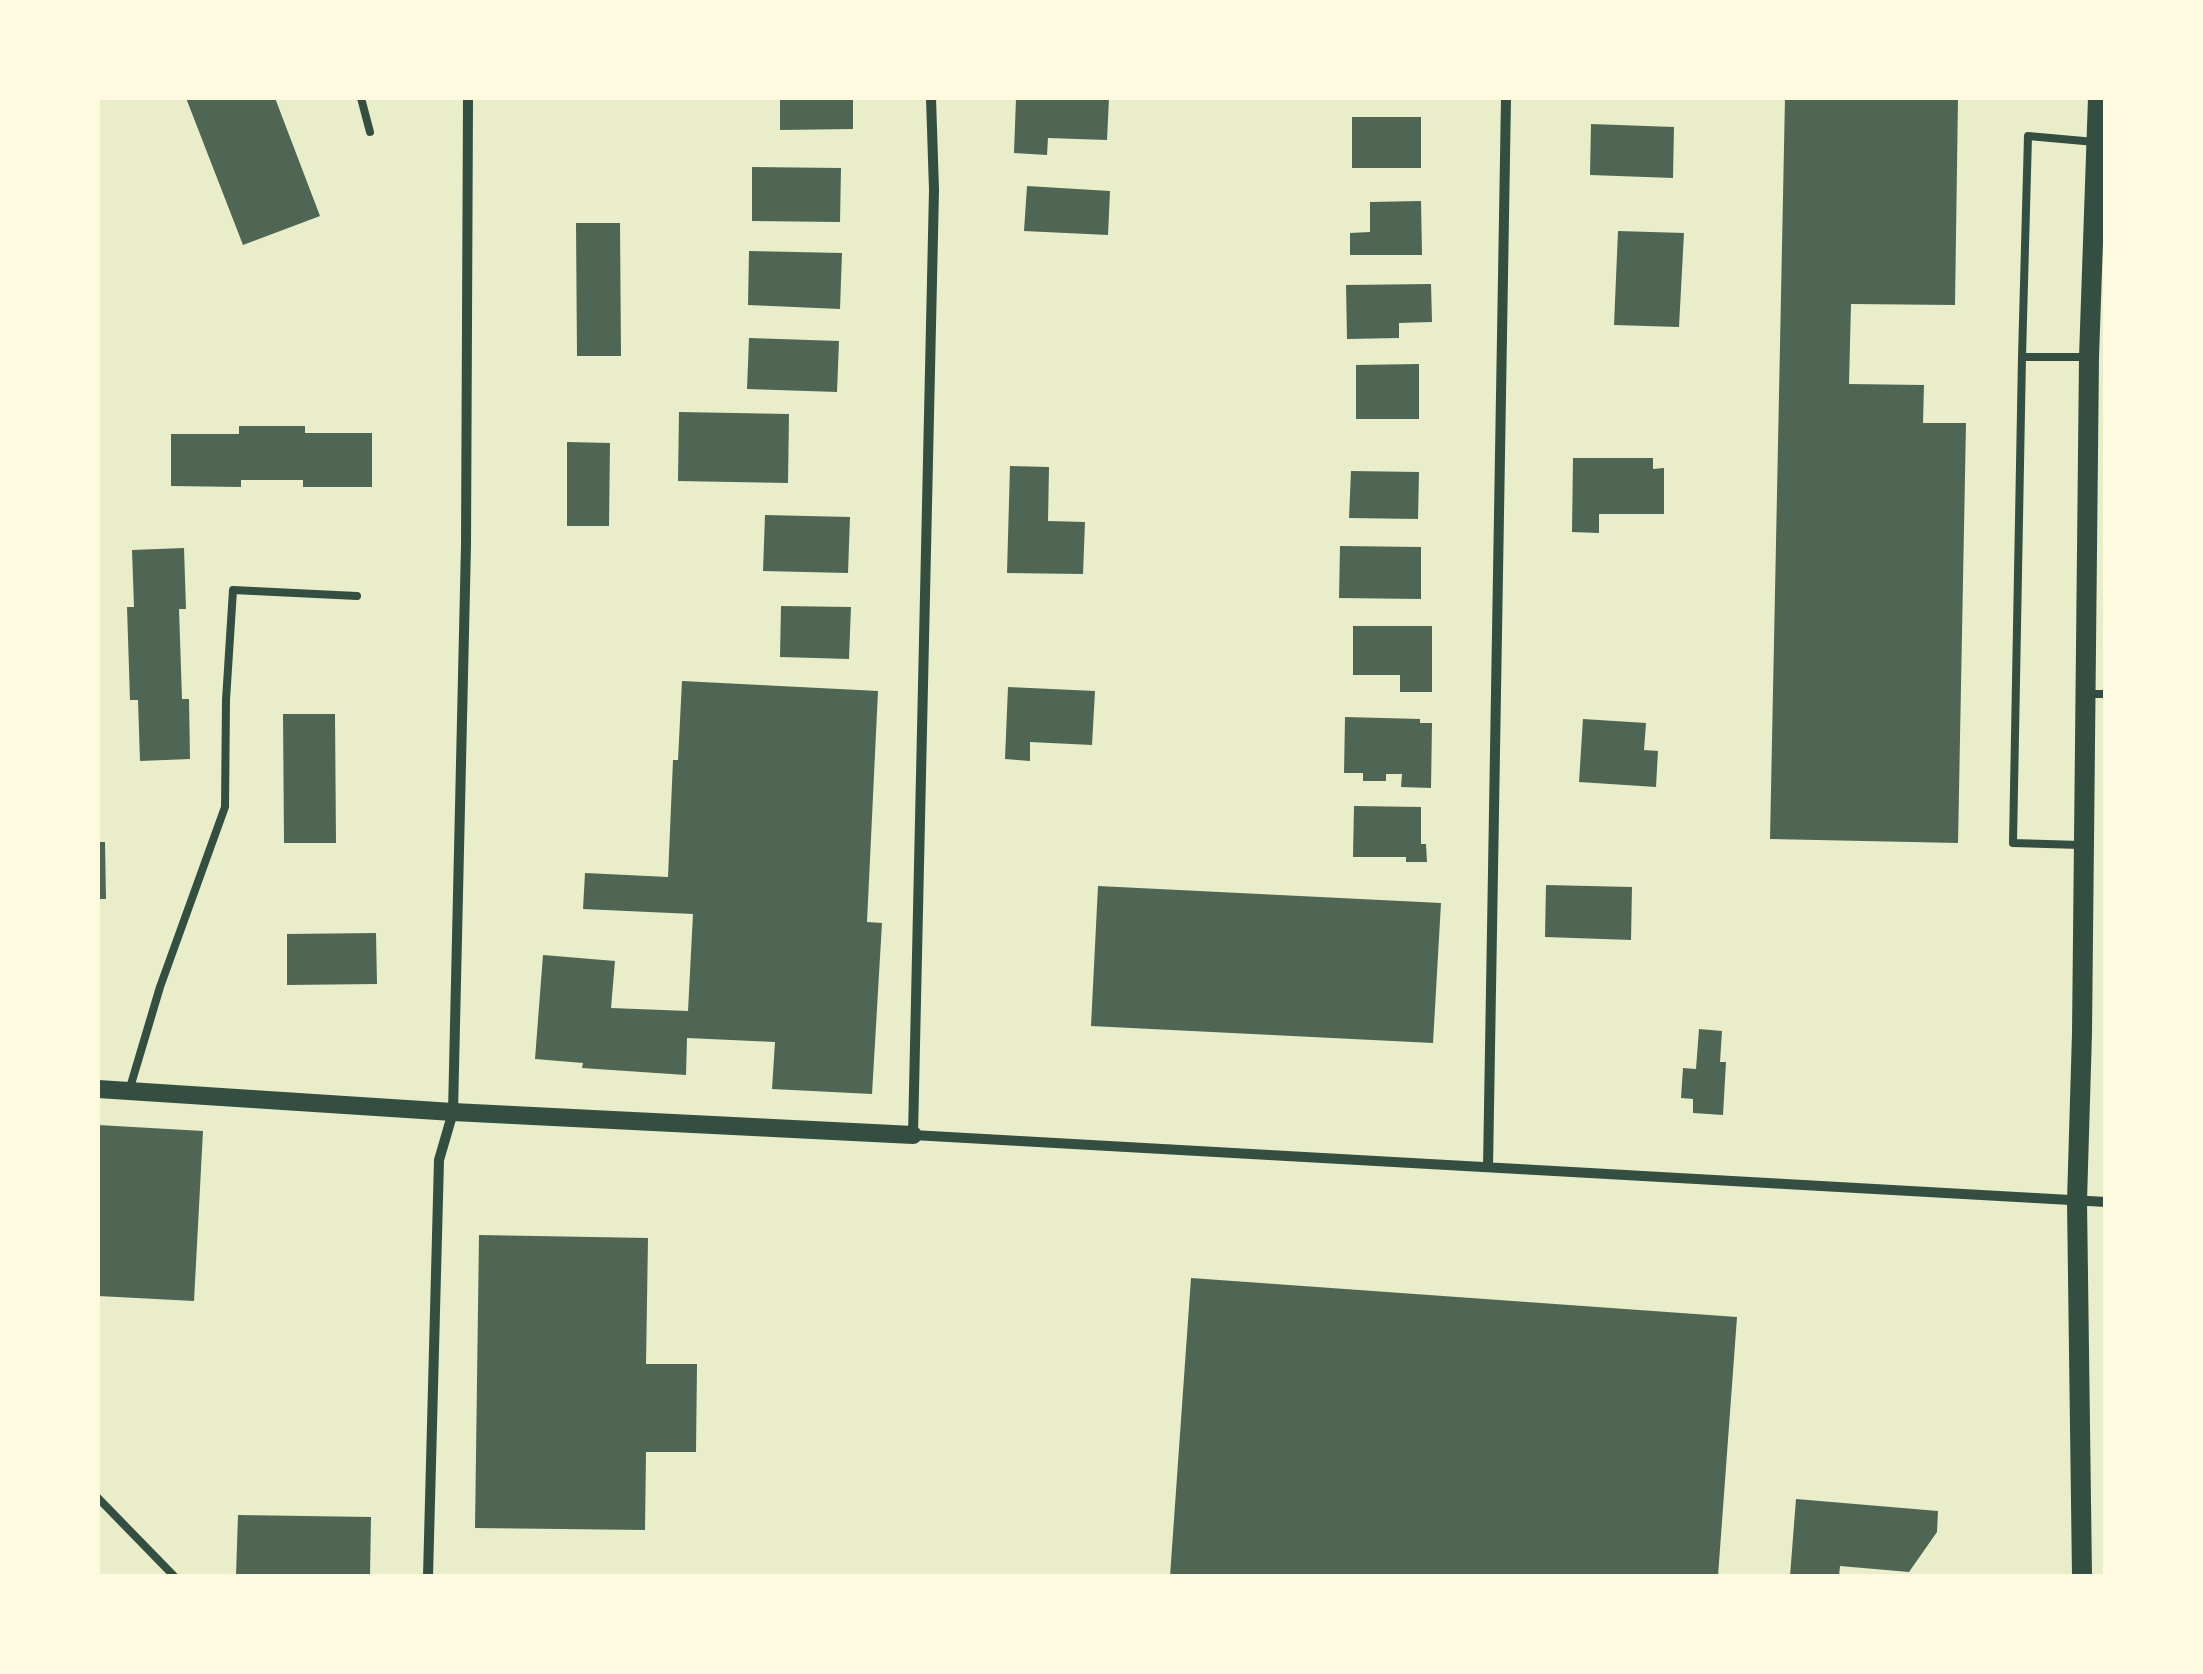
<!DOCTYPE html>
<style>
body{margin:0}
#map{position:relative;width:2203px;height:1674px;overflow:hidden;background:#e9edc9;font-family:Merriweather,serif}
canvas{display:block}
.frame{position:absolute;inset:0;border:100px solid #fefae0;pointer-events:none}
</style>
<div id="map">
<canvas width="2203" height="1674"></canvas>
<div class="frame"></div>
</div>
<script>
const c = document.querySelector('canvas').getContext('2d');
c.lineJoin = 'round';
function fill(path, color) { c.fillStyle = color; c.fill(path, 'evenodd'); }
const poly = rows => new Path2D(rows.map(r => 'M' + r).join(''));
function strokePath(path, color, width, dash) { c.strokeStyle = color; c.lineWidth = width; c.lineCap = dash ? 'butt' : 'round'; c.setLineDash(dash || []); c.stroke(path); }
fill(poly([
 [186,98,275,98,320,216,243,245],
 [780,98,853,98,853,129,780,130],
 [1016,98,1109,98,1107,140,1048,138,1047,155,1014,153],
 [1785,98,1958,98,1955,305,1851,304,1849,384,1924,385,1923,423,1966,423,1958,843,1770,839],
 [1352,117,1421,117,1421,168,1352,168],
 [1591,124,1674,127,1673,178,1590,175],
 [752,167,841,168,840,222,752,221],
 [1027,186,1110,191,1108,235,1024,231],
 [1421,201,1422,255,1350,255,1350,233,1370,232,1370,202],
 [576,223,620,223,621,356,577,356],
 [1618,231,1684,233,1679,327,1614,325],
 [749,251,842,253,840,309,748,305],
 [1431,284,1432,322,1399,323,1399,338,1347,339,1346,285],
 [749,338,839,341,837,392,747,389],
 [1419,364,1419,419,1356,419,1356,365],
 [679,412,789,414,788,483,678,481],
 [239,426,305,426,305,433,372,433,372,487,303,487,303,480,241,480,241,487,171,486,171,434,239,434],
 [567,442,610,443,609,526,567,526],
 [1573,458,1653,458,1653,469,1664,468,1664,514,1599,514,1599,533,1572,532],
 [1010,466,1049,467,1048,521,1085,522,1083,574,1007,573],
 [1351,471,1419,472,1418,519,1349,518],
 [765,515,850,517,848,573,763,571],
 [1340,546,1421,547,1421,599,1339,598],
 [184,548,186,609,179,609,182,699,189,699,190,759,140,761,138,700,130,700,127,607,134,607,132,550],
 [781,606,851,607,849,659,780,657],
 [1353,626,1432,626,1432,692,1400,692,1400,675,1353,675],
 [682,681,878,691,867,922,882,923,872,1094,772,1089,775,1042,687,1038,686,1075,582,1068,583,1063,535,1059,543,955,615,961,611,1008,688,1011,693,914,583,909,585,873,668,877,673,760,678,760],
 [1008,687,1095,691,1092,745,1030,742,1030,761,1005,759],
 [283,714,335,714,336,843,284,843],
 [1345,717,1420,719,1420,723,1432,723,1431,788,1401,787,1402,774,1386,774,1386,781,1363,781,1363,773,1344,773],
 [1583,719,1646,723,1644,750,1658,751,1656,787,1579,782],
 [1354,806,1421,807,1421,844,1426,844,1427,862,1406,862,1406,857,1353,857],
 [98,842,105,842,106,899,98,899],
 [1546,885,1632,887,1631,940,1545,937],
 [1098,886,1441,903,1433,1043,1091,1026],
 [376,933,377,984,287,985,287,934],
 [1699,1029,1722,1031,1720,1062,1726,1062,1723,1115,1693,1113,1693,1099,1681,1098,1683,1068,1696,1069],
 [98,1125,203,1131,194,1301,98,1296],
 [479,1235,648,1238,646,1364,697,1364,696,1452,646,1452,645,1530,475,1528],
 [1191,1278,1737,1317,1718,1576,1170,1576],
 [1796,1499,1938,1511,1937,1532,1909,1572,1840,1566,1839,1576,1790,1576],
 [238,1515,371,1517,370,1576,236,1576]
]), '#4f6655');
strokePath(poly([
 [361,98,370,132],
 [2022,357,2085,357],
 [2087,694,2106,694],
 [2080,845,2013,843,2022,357,2028,136,2095,142],
 [129,1091,160,987,225,807,226,700,233,590,357,596],
 [98,1498,174,1576]
]), '#344e41', 8);
strokePath(poly([
 [931,98,934,190,913,1135,2106,1202],
 [1488,1167,1506,98],
 [428,1576,439,1160,453,1112,466,545,468,98]
]), '#344e41', 10);
strokePath(poly([
 [98,1089,453,1112,913,1135]
]), '#344e41', 18);
strokePath(poly([
 [2082,1576,2077,1201,2082,1033,2089,357,2098,98]
]), '#344e41', 20);
</script>
